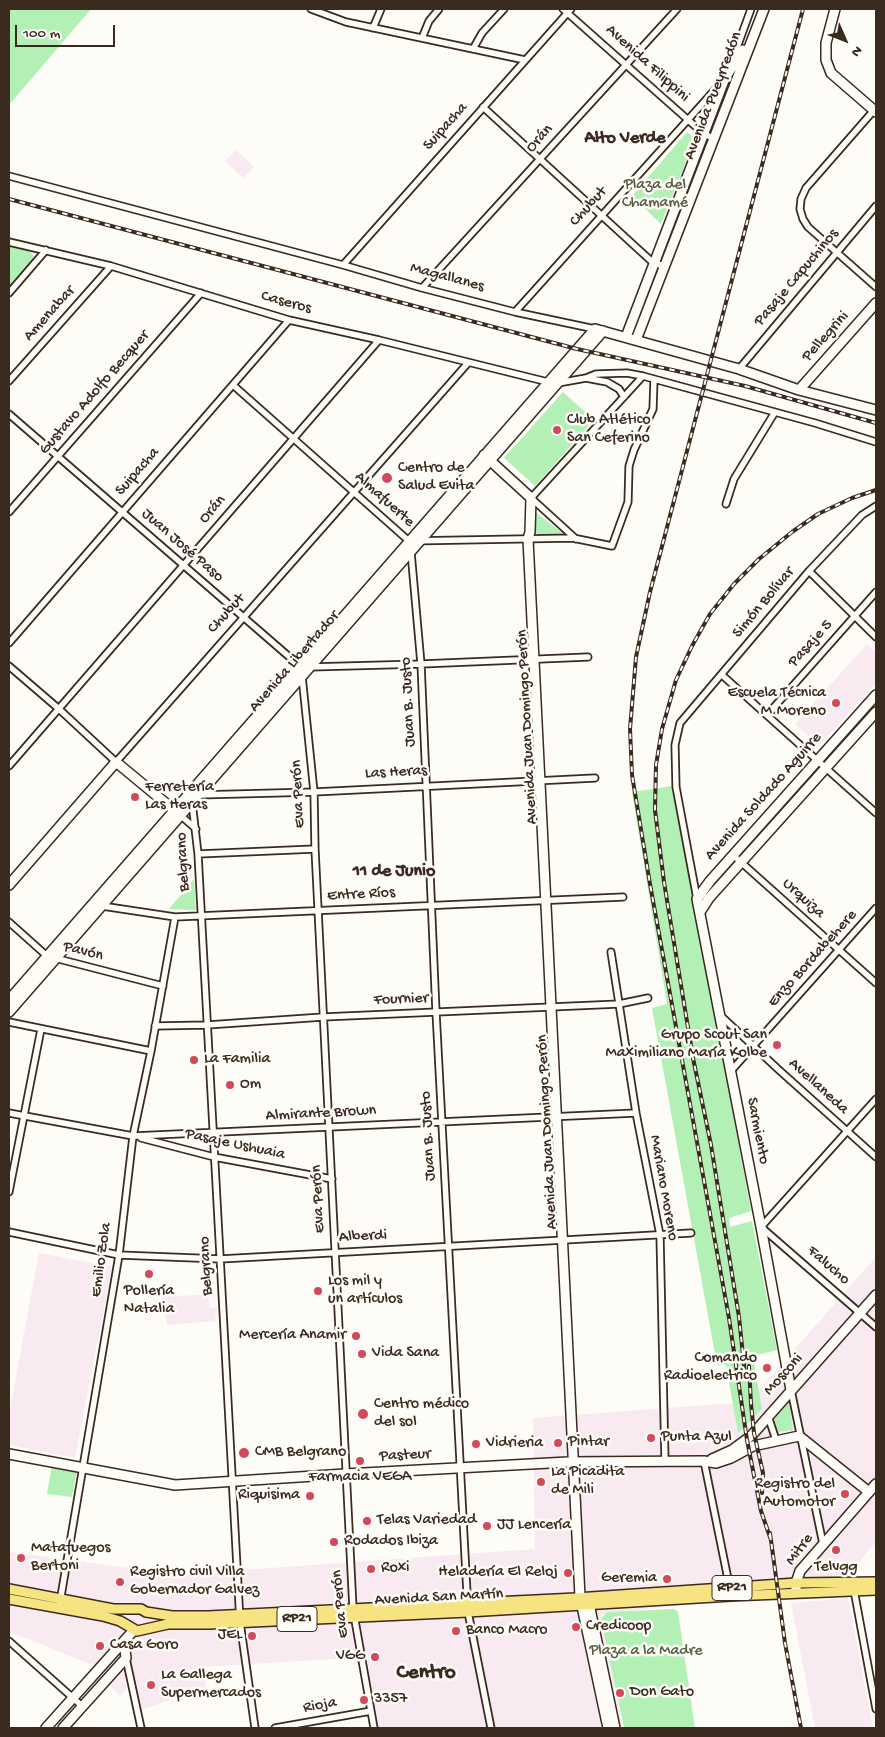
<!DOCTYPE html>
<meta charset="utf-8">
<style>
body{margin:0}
#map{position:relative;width:885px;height:1737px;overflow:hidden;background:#fdfcf7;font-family:"Gochi Hand",sans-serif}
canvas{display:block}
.frame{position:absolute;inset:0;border:10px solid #3b2a1e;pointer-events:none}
.north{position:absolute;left:820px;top:15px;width:50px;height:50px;-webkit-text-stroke:4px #fdfcf7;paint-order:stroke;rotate:134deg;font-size:14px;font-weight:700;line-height:20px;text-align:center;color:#3b2a1e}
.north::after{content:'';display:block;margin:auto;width:18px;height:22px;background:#3b2a1e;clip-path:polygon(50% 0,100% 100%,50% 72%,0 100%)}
.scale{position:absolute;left:15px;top:25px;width:100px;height:22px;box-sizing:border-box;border:2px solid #3b2a1e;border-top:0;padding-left:6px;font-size:15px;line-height:18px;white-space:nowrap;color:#3b2a1e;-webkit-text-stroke:4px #fdfcf7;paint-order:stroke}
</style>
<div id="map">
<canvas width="885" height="1737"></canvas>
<div class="frame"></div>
<div class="north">N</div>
<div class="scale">100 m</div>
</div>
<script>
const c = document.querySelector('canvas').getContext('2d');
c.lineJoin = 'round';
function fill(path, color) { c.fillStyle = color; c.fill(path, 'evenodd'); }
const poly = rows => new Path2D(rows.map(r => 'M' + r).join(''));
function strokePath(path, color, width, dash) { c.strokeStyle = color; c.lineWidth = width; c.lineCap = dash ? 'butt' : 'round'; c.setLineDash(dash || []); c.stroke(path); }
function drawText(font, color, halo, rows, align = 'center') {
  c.font = font + ' "Gochi Hand",sans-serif'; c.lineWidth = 5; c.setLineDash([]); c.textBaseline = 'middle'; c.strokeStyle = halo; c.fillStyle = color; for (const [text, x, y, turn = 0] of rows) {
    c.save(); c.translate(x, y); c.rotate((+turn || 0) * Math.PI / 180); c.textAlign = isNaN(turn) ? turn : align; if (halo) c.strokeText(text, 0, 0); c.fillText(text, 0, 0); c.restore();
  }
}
fill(poly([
 [236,150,254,167,243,178,225,161],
 [867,644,876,653,876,683,819,746,795,724],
 [39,1253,112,1267,75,1458,9,1445,9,1414],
 [876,1257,876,1542,841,1583,602,1615,623,1728,377,1728,367,1657,202,1667,206,1689,143,1709,125,1680,126,1689,120,1696,110,1686,119,1676,9,1631,9,1552,151,1571,188,1572,256,1569,535,1549,533,1418,748,1402],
 [208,1295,210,1308,217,1307,215,1321,167,1325,162,1296],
 [848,1598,873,1728,815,1728,791,1603]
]), '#f9eaf1');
fill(poly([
 [9,9,91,9,9,105],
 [687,132,695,139,661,224,632,196],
 [9,245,27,250,33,254,33,258,32,262,9,288],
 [563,392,594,420,535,486,504,458],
 [534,511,565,535,538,535,535,532],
 [673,786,751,1211,729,1218,730,1227,752,1221,777,1350,753,1356,762,1409,738,1433,726,1365,717,1365,652,1008,667,1004,632,792],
 [194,879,196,910,169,909],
 [789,1403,793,1430,777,1432,773,1420],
 [52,1465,77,1470,72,1497,47,1494],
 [674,1609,678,1612,695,1728,624,1728,601,1619,607,1612]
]), '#b2f0b6');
const street = poly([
 [311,9,346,22,525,60],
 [563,9,704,134,713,138],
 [373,28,381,9],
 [422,38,429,21,439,9],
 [473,49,482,33,504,9],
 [731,64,751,9],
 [483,107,649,259,654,263,664,266],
 [875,109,806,188,801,199,800,209,803,219,808,227,876,287],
 [9,176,343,265,422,288,515,312,595,329],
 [9,242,111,266,289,320,379,340,548,382,558,383,586,378,607,382,619,389,624,397],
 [343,265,571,9],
 [422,288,677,9],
 [9,293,46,250],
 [515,312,721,83],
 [739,369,876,206],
 [586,378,596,374,627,373,643,376,815,423,876,442],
 [9,381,111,266],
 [233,385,409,541,573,538,612,546,628,502,629,466,634,450,653,409,654,379],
 [9,414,301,667],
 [726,504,734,479,775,412],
 [9,512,201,293],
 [576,539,531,498,643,376],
 [411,552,421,664,436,1012,468,1612,491,1728],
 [809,571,876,637],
 [9,643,289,320],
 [9,666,59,709,116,762,468,363],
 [310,667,421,664,588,657],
 [722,675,876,813],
 [302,676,314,792,315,849,353,1609,374,1728],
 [767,715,876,592],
 [9,766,379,340],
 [198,795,314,792,595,778],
 [192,802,198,854,240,1622,255,1728],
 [179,814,196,829],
 [198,854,315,849],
 [733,855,876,983],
 [697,899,676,787,675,745,680,723,809,571,862,515,876,506],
 [102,906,175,917,623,897],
 [9,922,47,956,163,986],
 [611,952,636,1113,660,1235,665,1461],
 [721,1016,779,1070,876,1157],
 [9,1022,151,1051],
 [155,1026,207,1025,323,1017,619,1004,648,998],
 [730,1072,876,908],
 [876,1099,761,1227,876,1327],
 [9,1113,133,1136,636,1113],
 [141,1138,214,1157,332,1179],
 [9,1192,41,1029],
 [9,1232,119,1255,220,1259,691,1233],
 [791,1390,823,1544],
 [768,1416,776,1440],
 [704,1461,730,1589],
 [854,1590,876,1709],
 [60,1602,119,1255,133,1136,151,1051,175,917],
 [9,1641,82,1706],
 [126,1658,141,1728],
 [275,1728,371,1711]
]);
const secondary = poly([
 [835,9,826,43,826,60,831,73,876,112],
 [626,337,725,78,743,50],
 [636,340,764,9],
 [799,390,876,303],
 [484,455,531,498,530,532,528,539,580,1597,608,1728],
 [9,885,116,762,174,810],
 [700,912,709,898,876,712],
 [9,1000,595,329,739,369,799,390,876,410],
 [9,1012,603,331],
 [791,1390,761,1227,697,899,710,881,876,695],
 [9,1454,175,1485,345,1474,568,1462,704,1461,716,1463,731,1458,753,1446,799,1436,869,1492],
 [712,1459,732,1450,751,1436,876,1295],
 [796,1589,796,1583,800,1571,876,1484],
 [588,1599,615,1728],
 [46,1728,124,1641],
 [63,1728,126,1658,124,1641,134,1630]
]);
const primary = poly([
 [9,1589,113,1609,141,1609,146,1612,172,1616,208,1616,576,1598,796,1583,876,1582],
 [9,1599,103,1616,120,1621,137,1631,168,1624,209,1624,468,1612,731,1596,876,1590]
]);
strokePath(street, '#3b2a1e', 9);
strokePath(secondary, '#3b2a1e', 12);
strokePath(primary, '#3b2a1e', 12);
strokePath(street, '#fdfcf7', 5.5);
strokePath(secondary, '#fdfcf7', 9);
strokePath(primary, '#f6e381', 9);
const rail = poly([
 [9,199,577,349,745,386,876,423],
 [749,1366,751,1404,754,1433,763,1473,762,1493],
 [745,1375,739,1317,711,1145,693,1058,664,882,655,810,656,765,662,729,676,680,692,646,710,614,734,584,759,559,792,532,818,514,852,498,876,490],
 [770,1533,785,1643,801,1728],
 [771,1540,761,1511,747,1440,729,1318,650,884,632,775,630,729,636,657,650,592,803,9]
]);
strokePath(rail, '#3b2a1e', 4);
strokePath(rail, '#fdfcf7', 2, [5.5]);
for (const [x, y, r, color] of [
 [557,430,5,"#d1495b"],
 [387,478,6,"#d1495b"],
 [836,703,5,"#d1495b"],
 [135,797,5,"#d1495b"],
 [777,1045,5,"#d1495b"],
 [194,1060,5,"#d1495b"],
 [230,1085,5,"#d1495b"],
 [149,1274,5,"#d1495b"],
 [318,1291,5,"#d1495b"],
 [356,1336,5,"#d1495b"],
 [362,1354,5,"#d1495b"],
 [767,1368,5,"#d1495b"],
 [363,1414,6,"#d1495b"],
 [651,1438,5,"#d1495b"],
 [558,1443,5,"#d1495b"],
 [476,1444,5,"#d1495b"],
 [244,1453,6,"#d1495b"],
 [360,1461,5,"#d1495b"],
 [541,1482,5,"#d1495b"],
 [845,1494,5,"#d1495b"],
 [310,1496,5,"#d1495b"],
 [367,1521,5,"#d1495b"],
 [487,1526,5,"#d1495b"],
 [334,1542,5,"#d1495b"],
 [836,1550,5,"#d1495b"],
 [21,1558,5,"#d1495b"],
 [371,1569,5,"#d1495b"],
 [568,1573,5,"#d1495b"],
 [667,1579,5,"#d1495b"],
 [120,1582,5,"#d1495b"],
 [576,1627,5,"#d1495b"],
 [456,1631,5,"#d1495b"],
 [252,1636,5,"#d1495b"],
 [100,1646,5,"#d1495b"],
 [375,1657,5,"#d1495b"],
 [151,1685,5,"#d1495b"],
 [620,1693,5,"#d1495b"],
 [364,1700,5,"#d1495b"]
]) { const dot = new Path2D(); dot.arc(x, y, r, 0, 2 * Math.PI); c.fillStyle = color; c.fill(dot); strokePath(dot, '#fdfcf7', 2); }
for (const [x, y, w] of [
 [732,1588,40],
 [297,1619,40]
]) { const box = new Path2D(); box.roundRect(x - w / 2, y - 12.5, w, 25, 4); c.fillStyle = '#fdfcf7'; c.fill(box); strokePath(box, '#3b2a1e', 1); }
drawText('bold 15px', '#3b2a1e', null, [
 ["RP21",732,1588],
 ["RP21",297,1619]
]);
drawText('16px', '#3b2a1e', '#fdfcf7', [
 ["Avenida Filippini",647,64,42],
 ["Avenida Pueyrredón",714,96,-69],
 ["Suipacha",446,127,-48],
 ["Orán",540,139,-48],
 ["Chubut",589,207,-48],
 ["Magallanes",447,278,15],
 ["Pasaje Capuchinos",797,278,-50],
 ["Caseros",286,303,15],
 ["Amenabar",50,314,-48],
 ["Pellegrini",826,337,-48],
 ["Gustavo Adolfo Becquer",95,393,-49],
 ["Suipacha",138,472,-49],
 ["Almafuerte",384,500,42],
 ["Orán",213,510,-49],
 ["Juan José Paso",182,546,41],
 ["Simón Bolívar",764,603,-50],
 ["Chubut",227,614,-48],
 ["Pasaje 5",811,644,-48],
 ["Avenida Libertador",295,662,-49],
 ["Juan B. Justo",409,702,-93],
 ["Avenida Juan Domingo Perón",528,727,-93],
 ["Las Heras",396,773,-3],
 ["Eva Perón",299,794,-93],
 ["Avenida Soldado Aguirre",764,797,-48],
 ["Belgrano",184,862,-93],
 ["Entre Ríos",361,895,-3],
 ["Urquiza",803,899,42],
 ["Pavón",83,952,14],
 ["Enzo Bordabehere",813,959,-48],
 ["Fournier",401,1000,-2],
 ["Avellaneda",818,1087,42],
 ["Almirante Brown",321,1114,-3],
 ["Sarmiento",757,1131,79],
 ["Avenida Juan Domingo Perón",548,1132,-93],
 ["Juan B. Justo",429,1136,-93],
 ["Pasaje Ushuaia",235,1145,12],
 ["Mariano Moreno",663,1188,80],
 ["Eva Perón",319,1199,-93],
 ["Alberdi",363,1237,-3],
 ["Emilio Zola",102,1260,-82],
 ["Belgrano",207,1266,-93],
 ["Falucho",828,1266,41],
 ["Mosconi",784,1375,-48],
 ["Pasteur",405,1456,-3],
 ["Mitre",800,1550,-53],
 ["Avenida San Martín",439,1598,-3],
 ["Eva Perón",341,1604,-96],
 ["Rioja",320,1706,-10]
]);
drawText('16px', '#595c44', '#fdfcf7', [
 ["Plaza del",655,186],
 ["Chamamé",655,204],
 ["Plaza a la Madre",646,1652]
]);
drawText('16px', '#3b2a1e', '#fdfcf7', [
 ["Club Atlético",567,421],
 ["San Ceferino",567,439],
 ["Centro de",398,469],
 ["Salud Evita",398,487],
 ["Escuela Técnica",826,694,"right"],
 ["M.Moreno",826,712,"right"],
 ["Ferretería",145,788],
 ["Las Heras",145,806],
 ["Grupo Scout San",767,1036,"right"],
 ["Maximiliano María Kolbe",767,1054,"right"],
 ["La Familia",204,1060],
 ["Om",240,1085],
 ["Los mil y",328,1282],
 ["un artículos",328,1300],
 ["Pollería",149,1292,"center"],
 ["Natalia",149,1310,"center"],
 ["Mercería Anamir",346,1336,"right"],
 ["Vida Sana",372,1354],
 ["Comando",757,1359,"right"],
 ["Radioelectrico",757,1377,"right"],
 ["Centro médico",374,1405],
 ["del sol",374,1423],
 ["Punta Azul",661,1438],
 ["Pintar",568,1443],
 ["Vidrieria",486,1444],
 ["CMB Belgrano",255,1453],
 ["La Picadita",551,1473],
 ["de Mili",551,1491],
 ["Farmacia VEGA",360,1478,"center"],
 ["Registro del",835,1485,"right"],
 ["Automotor",835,1503,"right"],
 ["Riquisima",300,1496,"right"],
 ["Telas Variedad",377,1521],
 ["JJ Lencería",497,1526],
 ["Rodados Ibiza",344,1542],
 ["Matafuegos",31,1549],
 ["Bertoni",31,1567],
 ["Telvgg",836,1568,"center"],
 ["Roxi",381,1569],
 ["Registro civil Villa",130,1573],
 ["Gobernador Galvez",130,1591],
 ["Heladería El Reloj",558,1573,"right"],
 ["Geremia",657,1579,"right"],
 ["Credicoop",586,1627],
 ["Banco Macro",466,1631],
 ["JEL",242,1636,"right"],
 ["Casa Goro",110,1646],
 ["VGG",365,1657,"right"],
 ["La Gallega",161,1676],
 ["Supermercados",161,1694],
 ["Don Gato",630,1693],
 ["3357",374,1700]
], 'left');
drawText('bold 18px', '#3b2a1e', '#fdfcf7', [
 ["Alto Verde",625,139],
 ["11 de Junio",394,872]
]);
drawText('bold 21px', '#3b2a1e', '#fdfcf7', [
 ["Centro",426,1674]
]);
</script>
